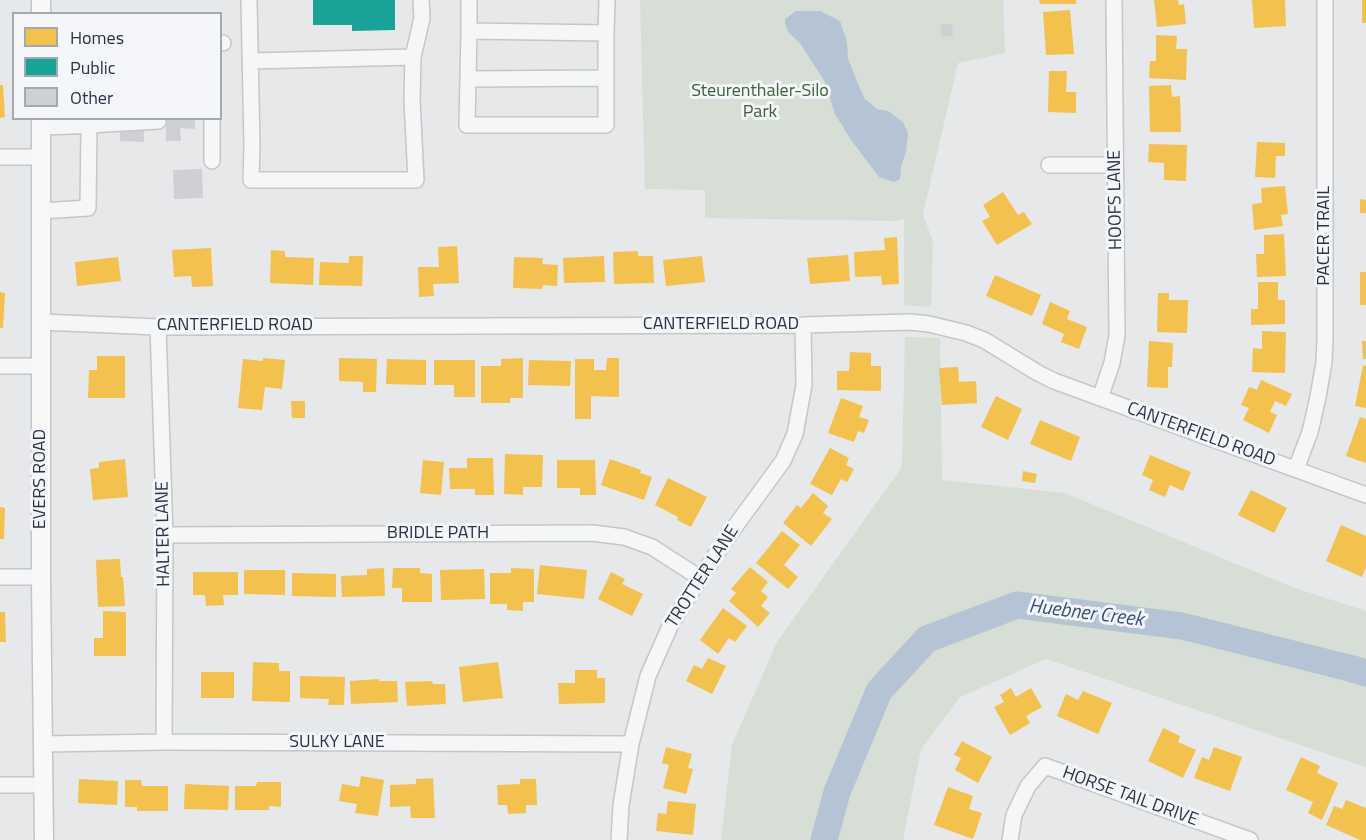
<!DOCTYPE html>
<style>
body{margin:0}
#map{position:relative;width:1366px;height:840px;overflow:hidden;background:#e6e8ea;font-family:"Titillium Web",sans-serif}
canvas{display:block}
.legend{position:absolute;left:12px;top:12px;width:210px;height:108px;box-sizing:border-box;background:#f4f6f9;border:2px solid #a4a8b1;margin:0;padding:8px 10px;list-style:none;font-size:18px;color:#2b3445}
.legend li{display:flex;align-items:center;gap:12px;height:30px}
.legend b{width:30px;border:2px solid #a4a8b1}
</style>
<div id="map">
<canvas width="1366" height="840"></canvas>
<ul class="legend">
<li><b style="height:16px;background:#f2c14e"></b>Homes</li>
<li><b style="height:16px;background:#17a398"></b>Public</li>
<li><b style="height:16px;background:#ced0d3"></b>Other</li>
</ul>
</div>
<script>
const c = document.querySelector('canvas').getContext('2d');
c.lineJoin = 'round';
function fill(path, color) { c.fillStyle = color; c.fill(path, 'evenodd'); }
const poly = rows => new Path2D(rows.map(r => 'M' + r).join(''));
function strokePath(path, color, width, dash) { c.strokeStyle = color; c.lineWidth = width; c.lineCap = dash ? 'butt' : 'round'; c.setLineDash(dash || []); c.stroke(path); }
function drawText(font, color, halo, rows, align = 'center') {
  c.font = font + ' "Titillium Web",sans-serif'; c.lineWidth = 6; c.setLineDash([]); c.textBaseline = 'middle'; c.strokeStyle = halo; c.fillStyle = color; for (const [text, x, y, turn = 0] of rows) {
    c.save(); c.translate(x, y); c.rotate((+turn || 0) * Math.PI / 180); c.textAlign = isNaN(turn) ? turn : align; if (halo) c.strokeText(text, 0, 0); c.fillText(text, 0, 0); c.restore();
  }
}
fill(poly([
 [640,0,1003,0,1005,53,958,63,923,214,933,242,931,307,904,305,904,219,894,221,705,218,705,190,645,189],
 [905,337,940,338,942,480,1065,493,1292,587,1366,611,1366,767,1046,659,960,697,921,749,903,840,721,840,732,745,777,642,902,467]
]), '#d6ded6');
fill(poly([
 [796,11,820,11,840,21,847,42,848,59,864,98,877,109,888,111,903,122,908,133,906,152,901,166,900,179,894,182,879,177,851,140,835,114,825,82,800,43,788,32,785,24,785,19]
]), '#b4c4d5');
fill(poly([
 [1039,0,1076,0,1076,4,1040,4],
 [1154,0,1178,0,1179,5,1184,4,1186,24,1157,27],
 [1252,0,1285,0,1286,26,1254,28],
 [1362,0,1366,0,1366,23,1362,23],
 [1070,10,1074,54,1046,55,1043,12],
 [1156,35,1177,36,1176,49,1187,49,1186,80,1149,78,1150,61,1156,61],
 [1049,71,1067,71,1066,92,1076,92,1076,113,1048,112],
 [0,85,3,85,5,117,0,118],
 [1171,85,1172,97,1180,96,1181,132,1150,132,1149,86],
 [1257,142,1285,143,1285,156,1276,156,1275,178,1255,177],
 [1149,144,1187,145,1186,181,1164,180,1164,163,1148,162],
 [1285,186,1288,214,1281,215,1283,226,1254,230,1252,204,1262,203,1261,188],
 [1003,192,1018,215,1024,212,1032,224,997,245,982,221,990,217,983,205],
 [1360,199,1366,200,1366,213,1360,213],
 [1284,234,1286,276,1257,277,1256,254,1264,254,1264,235],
 [897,237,899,284,882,285,881,276,855,277,854,252,885,250,884,238],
 [457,246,459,283,433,284,434,296,419,297,418,267,439,267,438,247],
 [211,248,213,286,192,287,191,276,174,277,172,250],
 [271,250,285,251,285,257,314,258,313,285,270,283],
 [638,251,638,256,653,256,654,283,614,284,613,252],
 [848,255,850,281,810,284,807,258],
 [349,256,363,256,362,286,319,285,320,262,349,263],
 [604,256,605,282,564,283,563,258],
 [702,256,705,282,666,286,663,260],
 [118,257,121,281,77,286,75,262],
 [514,257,543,258,542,264,558,265,557,286,543,285,542,289,513,288],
 [1360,272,1366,272,1366,305,1360,305],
 [995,275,1041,295,1032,316,986,296],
 [1258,282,1278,282,1278,300,1285,300,1285,324,1251,325,1251,309,1258,309],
 [0,292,5,293,3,328,0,328],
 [1158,293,1169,293,1169,300,1188,300,1187,333,1157,332],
 [1050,302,1070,311,1067,319,1087,327,1079,349,1061,342,1064,334,1042,324],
 [1262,331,1286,332,1285,373,1252,372,1253,348,1262,349],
 [1149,341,1173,343,1172,367,1168,367,1168,388,1147,387],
 [1362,341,1366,341,1366,359,1363,359],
 [850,352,871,353,871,366,881,366,881,391,837,390,837,371,849,371],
 [97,356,125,356,125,398,88,398,89,370,97,370],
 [263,358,285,360,282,389,265,387,262,410,238,408,243,359,263,361],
 [339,358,377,359,376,392,363,392,363,382,339,381],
 [523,358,523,398,510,398,510,403,481,403,481,366,501,366,501,359],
 [607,358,619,358,619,397,591,396,591,419,575,419,575,359,594,359,594,370,606,370],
 [387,359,426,360,426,385,386,384],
 [434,360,475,360,475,397,454,397,454,385,434,385],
 [529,360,571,361,570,386,528,385],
 [1363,365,1366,366,1366,408,1355,406],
 [958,367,959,382,976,381,977,403,942,405,939,368],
 [1261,380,1292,394,1286,406,1275,401,1270,412,1277,415,1269,433,1243,420,1249,408,1241,405,1249,387,1257,390],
 [996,396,1022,409,1008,440,981,427],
 [841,398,863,406,859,417,869,420,864,433,858,431,854,442,828,433],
 [291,401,305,401,305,418,292,418],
 [1360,417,1366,419,1366,463,1346,456],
 [1040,420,1080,437,1071,461,1030,444],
 [830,448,849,458,846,465,854,469,847,482,841,479,832,495,810,484],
 [505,454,543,455,542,487,523,487,523,495,504,494],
 [1150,455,1191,472,1183,491,1170,485,1165,497,1149,490,1153,480,1142,475],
 [467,458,493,458,494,495,475,495,475,489,450,489,449,468,467,468],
 [125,459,128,497,93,500,90,469,99,468,99,462],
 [610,459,641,470,640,473,652,477,644,500,601,485],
 [423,460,444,462,441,495,420,493],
 [557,460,595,460,596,495,580,495,580,488,557,488],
 [1023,471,1037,474,1035,483,1022,481],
 [668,478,707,497,691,527,677,520,678,517,655,505],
 [1251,490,1287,508,1274,533,1238,515],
 [813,493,828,506,823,513,832,519,811,546,783,523,797,505,801,508],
 [0,507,5,508,4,539,0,539],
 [1341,525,1366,536,1366,567,1362,577,1326,561],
 [782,531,800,545,784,565,798,577,788,589,756,563],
 [120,559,121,577,123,577,125,606,98,607,96,560],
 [540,565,587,570,584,599,537,594],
 [750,567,768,582,761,591,768,597,761,606,770,613,758,627,729,601,736,593,731,589],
 [384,568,385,596,342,597,341,576,367,575,367,569],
 [393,568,420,568,420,573,432,574,432,602,402,602,402,588,392,588],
 [511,568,534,569,534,602,523,602,523,611,507,610,507,604,490,604,490,573,511,573],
 [484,569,485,599,441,600,440,570],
 [244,570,285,570,285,595,244,594],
 [193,572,238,572,238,595,223,595,224,605,206,606,205,595,193,595],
 [611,572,625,579,622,584,643,594,632,616,598,599],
 [292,573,336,574,336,597,292,596],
 [723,608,747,626,735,642,729,638,718,654,700,640],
 [103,611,126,612,126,656,94,656,94,638,103,638],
 [0,612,5,612,6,642,0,642],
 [708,658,726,666,712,694,686,681,694,665,702,669],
 [253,662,279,663,279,671,290,671,290,702,252,701],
 [498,662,503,698,463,702,459,667],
 [575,670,597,670,597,678,605,678,605,703,559,704,558,683,575,683],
 [201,672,234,672,234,698,201,698],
 [300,676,345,677,344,705,328,705,329,699,300,698],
 [379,679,379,681,397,681,398,702,351,704,350,681],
 [432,681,433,684,445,684,446,704,407,706,405,682],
 [1011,688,1016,697,1031,688,1042,707,1026,716,1030,723,1010,735,994,707,1004,702,1000,695],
 [1083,691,1112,703,1098,734,1057,716,1066,694,1078,700],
 [1163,728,1180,736,1178,742,1196,750,1183,778,1148,761],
 [962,741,992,757,978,783,955,770,961,758,954,755],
 [666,747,692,754,688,768,693,769,686,794,663,788,669,765,662,763],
 [1214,747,1242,757,1230,791,1194,778,1202,757,1209,760],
 [1301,757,1320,766,1317,773,1338,783,1322,820,1308,813,1313,802,1286,790],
 [361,776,384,780,378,816,355,813,357,804,339,801,342,784,359,787],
 [433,778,435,818,411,818,410,806,390,807,390,785,416,784,416,779],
 [79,779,118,781,117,805,78,803],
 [520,779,536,779,537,805,526,805,526,813,508,814,507,805,498,805,497,785,520,784],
 [125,780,141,780,142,786,168,786,168,811,137,811,137,807,125,807],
 [257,782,281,782,281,807,269,806,269,810,235,810,235,786,256,786],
 [185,784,229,786,228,810,184,809],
 [948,787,973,796,969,809,982,813,973,839,934,825],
 [1346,800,1366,808,1366,840,1360,840,1326,825,1334,806,1342,809],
 [668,801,696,804,693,835,656,831,658,813,666,814]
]), '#f2c14e');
fill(poly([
 [313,0,395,0,395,30,352,31,352,25,313,25]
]), '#17a398');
strokePath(poly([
 [824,840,837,792,879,691,927,639,1017,605,1182,626,1353,669,1366,673]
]), '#b4c4d5', 27);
fill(poly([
 [941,24,952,24,953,36,941,37],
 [166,118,195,118,195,129,180,128,181,141,166,141],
 [120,130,144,130,144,142,120,141],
 [202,169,203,198,174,199,173,170]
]), '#ced0d3');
const minor = poly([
 [249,0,252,146,251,180,416,180,412,100,413,57,422,18,421,0],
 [469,0,469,31,606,33,607,0],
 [469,31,467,125,606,125,606,33],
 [220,43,223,43],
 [251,61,413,57],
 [468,79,606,78],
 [71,118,71,126,158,121,158,118],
 [41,127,71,126],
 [0,157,41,157],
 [212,161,212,118],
 [1049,165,1115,165],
 [41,211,88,208,89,125],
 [41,322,158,327,803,325,910,322,929,324,966,333,984,340,1038,373,1054,381,1366,495],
 [158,327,165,535,164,742],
 [0,366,40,366],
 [1100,398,1112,363,1117,335,1114,0],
 [1296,469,1310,432,1318,397,1324,362,1325,338,1325,0],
 [165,535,592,533,624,537,652,547,700,578],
 [0,577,41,577],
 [43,744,164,742,631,744],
 [0,785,44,785],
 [619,840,621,805,631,744,648,676,671,624,700,578,731,532,783,461,795,434,804,385,803,325],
 [1010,840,1014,815,1028,786,1045,766,1250,840]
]);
const major = poly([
 [41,14,41,0],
 [41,118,41,577,44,840]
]);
strokePath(minor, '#c4c6c8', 18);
strokePath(major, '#c2c5c8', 21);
strokePath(minor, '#f5f6f7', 15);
strokePath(major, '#f8f8f8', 18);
drawText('18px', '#3f6138', '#f4f6f9', [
 ["Steurenthaler-Silo",760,92],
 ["Park",760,113]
]);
drawText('18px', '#2b3445', '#f4f6f9', [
 ["HOOFS LANE",1116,200,-91],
 ["PACER TRAIL",1325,236,-90],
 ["CANTERFIELD ROAD",721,325],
 ["CANTERFIELD ROAD",235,326],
 ["CANTERFIELD ROAD",1201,435,20],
 ["EVERS ROAD",41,479,-90],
 ["HALTER LANE",164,534,-91],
 ["BRIDLE PATH",438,534],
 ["TROTTER LANE",703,577,-57],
 ["SULKY LANE",337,743],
 ["HORSE TAIL DRIVE",1130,797,20]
]);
drawText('italic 20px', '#34527a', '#f4f6f9', [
 ["Huebner Creek",1086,614,7]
]);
</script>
